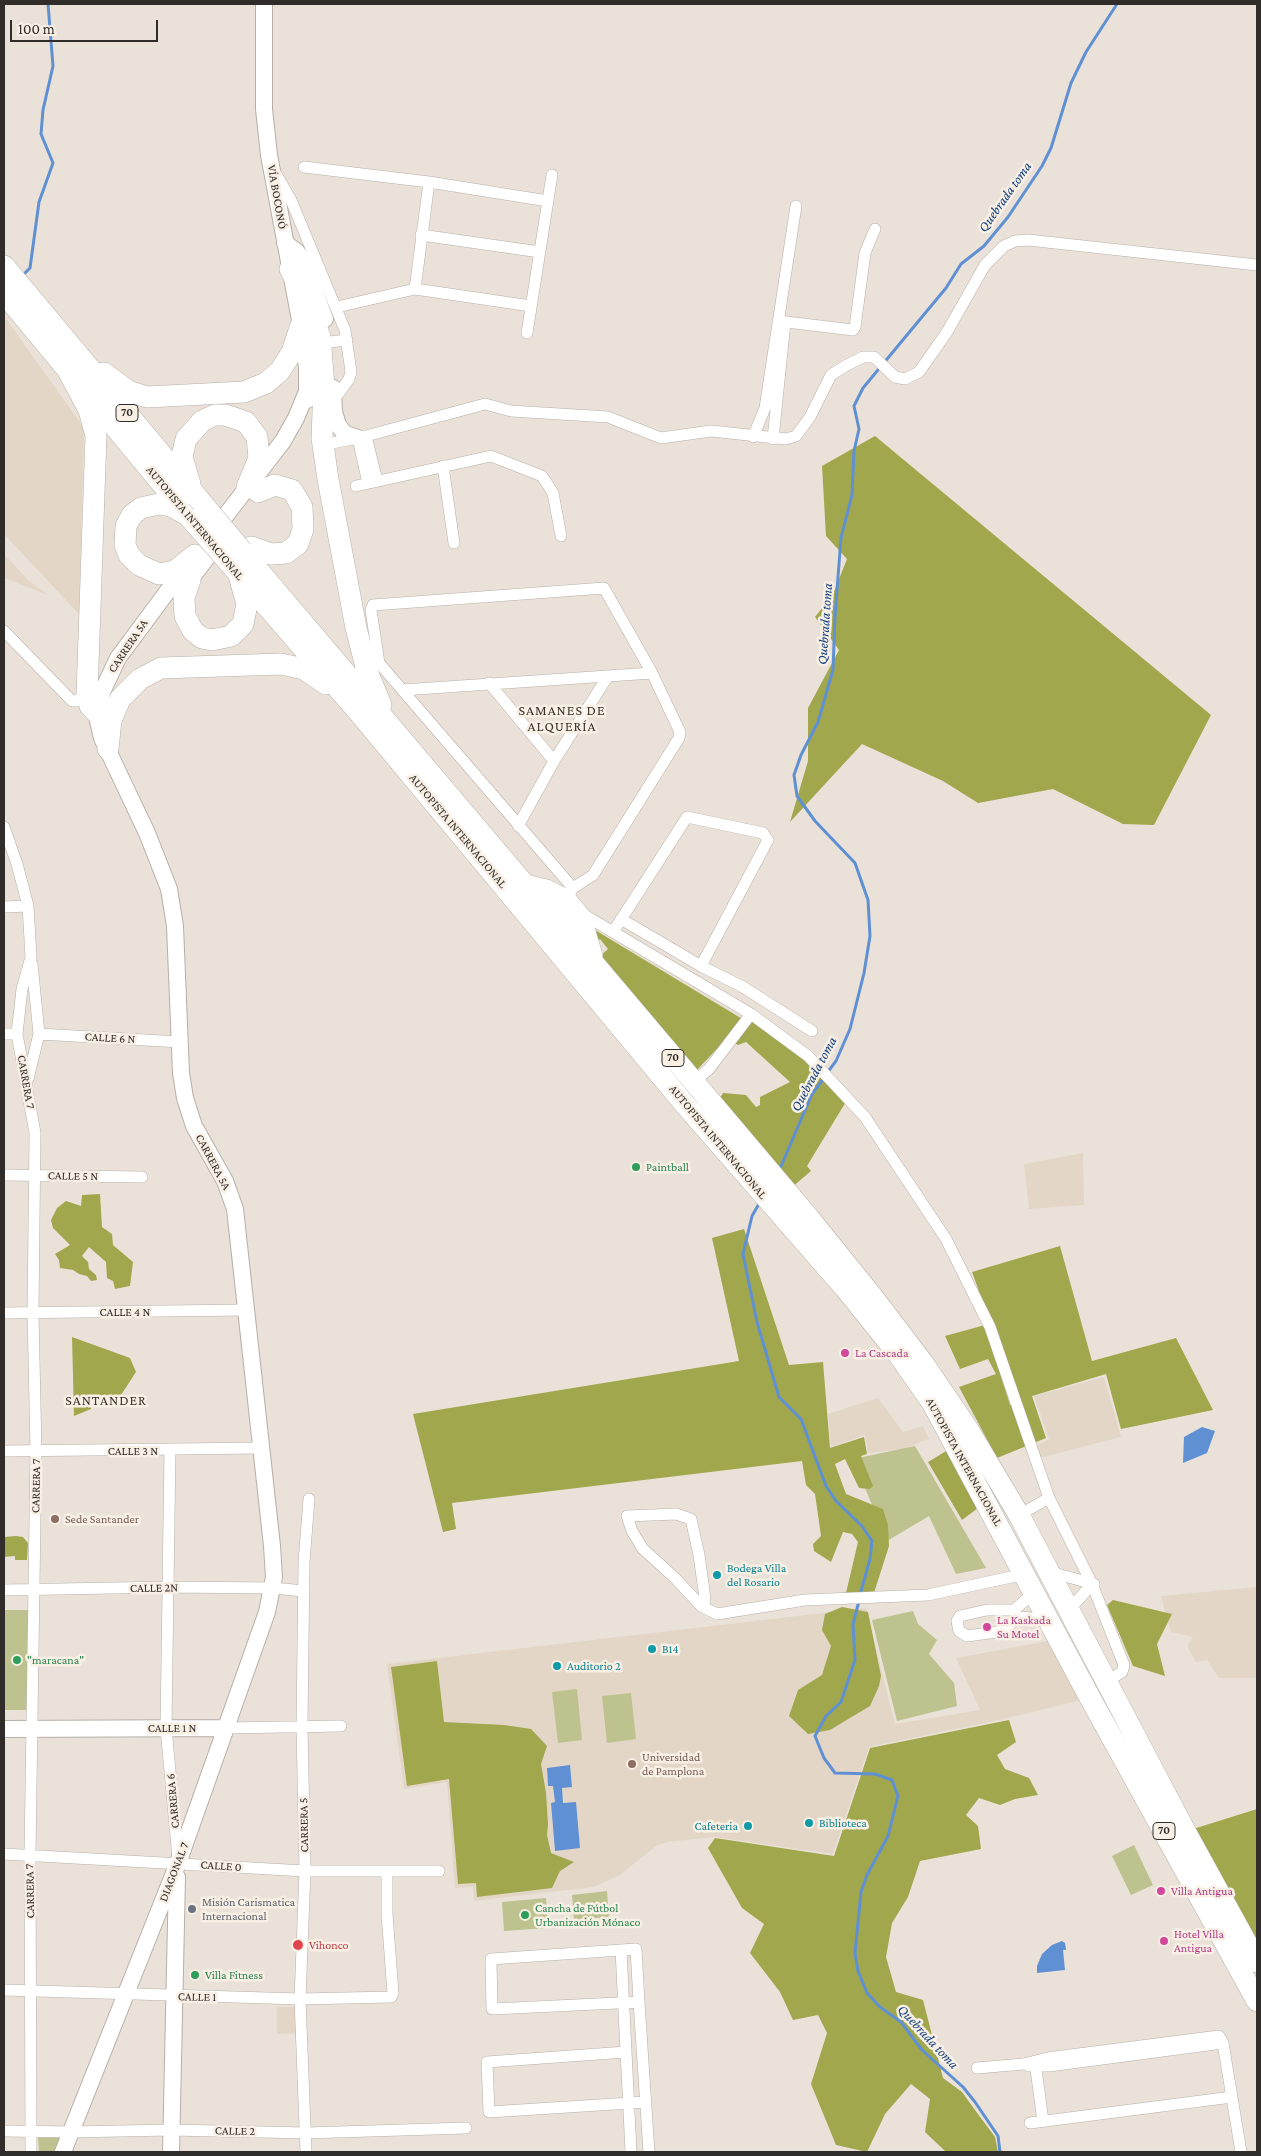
<!DOCTYPE html>
<meta charset="utf-8">
<style>
body{margin:0}
#map{position:relative;width:1261px;height:2156px;overflow:hidden;background:#eae2d8;font-family:"Crimson Pro",serif}
canvas{display:block}
.frame{position:absolute;inset:0;border:5px solid #2f2c29;pointer-events:none}
.scale{position:absolute;left:10px;top:20px;width:148px;height:22px;box-sizing:border-box;border:2px solid #2f2c29;border-top:0;padding-left:6px;font-size:15px;line-height:18px;white-space:nowrap;color:#2f2c29;-webkit-text-stroke:4px #f8efe5;paint-order:stroke}
</style>
<div id="map">
<canvas width="1261" height="2156"></canvas>
<div class="frame"></div>
<div class="scale">100 m</div>
</div>
<script>
const c = document.querySelector('canvas').getContext('2d');
c.lineJoin = 'round';
function fill(path, color) { c.fillStyle = color; c.fill(path, 'evenodd'); }
const poly = rows => new Path2D(rows.map(r => 'M' + r).join(''));
function strokePath(path, color, width, dash) { c.strokeStyle = color; c.lineWidth = width; c.lineCap = dash ? 'butt' : 'round'; c.setLineDash(dash || []); c.stroke(path); }
function drawText(font, color, halo, rows, align = 'center') {
  c.font = font + ' "Crimson Pro",serif'; c.lineWidth = 5; c.setLineDash([]); c.textBaseline = 'middle'; c.strokeStyle = halo; c.fillStyle = color; for (const [text, x, y, turn = 0] of rows) {
    c.save(); c.translate(x, y); c.rotate((+turn || 0) * Math.PI / 180); c.textAlign = isNaN(turn) ? turn : align; if (halo) c.strokeText(text, 0, 0); c.fillText(text, 0, 0); c.restore();
  }
}
fill(poly([
 [4,316,84,428,79,614,4,534],
 [4,554,28,580,48,595,4,578],
 [1083,1153,1084,1205,1029,1209,1024,1164],
 [1104,1377,1121,1437,1039,1458,1034,1447,1049,1439,1034,1396],
 [878,1398,903,1432,923,1426,929,1439,903,1449,868,1453,865,1435,831,1447,828,1414],
 [1257,1587,1257,1678,1219,1678,1207,1660,1196,1662,1187,1646,1193,1637,1171,1632,1161,1596],
 [866,1608,895,1724,980,1710,956,1658,1048,1641,1081,1700,1008,1718,869,1747,833,1854,715,1837,667,1842,656,1846,620,1875,594,1887,474,1901,473,1887,455,1888,447,1782,404,1789,387,1664],
 [277,2007,299,2007,298,2033,277,2034]
]), '#e3d6c7');
fill(poly([
 [915,1446,986,1568,956,1574,929,1516,887,1541,853,1459],
 [4,1610,30,1610,30,1710,4,1710],
 [913,1611,918,1624,937,1640,929,1654,954,1683,957,1706,897,1721,872,1620],
 [577,1689,582,1740,558,1743,552,1692],
 [631,1693,636,1739,607,1743,602,1696],
 [1134,1845,1153,1885,1131,1895,1112,1856],
 [607,1891,609,1917,574,1920,572,1895],
 [546,1898,548,1928,504,1931,502,1902],
 [62,2136,56,2152,39,2152,38,2138]
]), '#bdc28e');
fill(poly([
 [875,436,1211,715,1154,825,1123,824,1053,789,978,803,943,781,862,744,790,822,808,761,808,708,839,650,815,617,833,594,847,559,826,536,822,466],
 [590,927,744,1020,696,1071,596,960,608,949,600,939,591,945],
 [752,1017,804,1055,847,1100,807,1166,811,1171,791,1188,719,1100,723,1093,746,1095,756,1107,760,1105,760,1097,790,1082,746,1042,738,1045,733,1042],
 [100,1194,102,1227,112,1234,113,1245,133,1262,130,1286,115,1289,113,1281,107,1278,106,1262,89,1247,82,1256,88,1262,89,1269,96,1275,97,1280,91,1281,87,1276,79,1274,73,1270,60,1268,59,1260,55,1254,70,1245,53,1228,51,1220,57,1208,66,1201,81,1206,82,1195],
 [744,1229,789,1365,823,1362,830,1448,864,1437,867,1454,861,1456,873,1486,870,1489,859,1488,845,1459,835,1464,846,1494,883,1509,888,1525,889,1546,873,1596,846,1593,858,1542,852,1534,843,1532,831,1562,814,1551,813,1544,821,1536,815,1494,806,1485,802,1461,452,1503,456,1529,443,1532,413,1414,739,1361,712,1238],
 [1060,1246,1092,1361,1176,1338,1213,1410,1121,1429,1106,1374,1032,1396,1046,1438,997,1458,959,1387,996,1374,988,1359,960,1369,945,1336,985,1325,1010,1405,1019,1401,972,1272],
 [72,1337,130,1358,136,1372,121,1395,91,1395,91,1409,74,1416],
 [948,1450,978,1508,962,1520,928,1462],
 [16,1536,23,1537,28,1543,27,1560,15,1560,15,1556,4,1557,4,1537],
 [1113,1600,1172,1614,1157,1644,1165,1676,1133,1666,1107,1605],
 [842,1607,868,1612,881,1676,879,1686,870,1706,830,1730,808,1734,789,1716,798,1690,822,1675,831,1646,822,1630,825,1614],
 [437,1661,444,1722,504,1725,531,1729,547,1746,541,1764,546,1793,548,1824,547,1835,551,1853,574,1862,560,1871,552,1888,477,1897,476,1883,458,1884,449,1779,407,1786,391,1667],
 [1009,1720,1016,1742,997,1755,1005,1769,1029,1778,1038,1795,1015,1799,1000,1805,979,1798,966,1815,978,1826,981,1849,920,1861,908,1897,892,1923,886,1957,896,1992,923,2000,943,2078,962,2092,975,2110,995,2137,998,2152,945,2151,925,2132,930,2099,911,2084,885,2114,867,2152,836,2145,811,2084,827,2033,818,2015,793,2020,780,1992,750,1953,764,1924,742,1908,708,1848,715,1838,834,1856,870,1748],
 [1257,1809,1257,1951,1190,1830]
]), '#a1a74c');
fill(poly([
 [1202,1427,1215,1431,1207,1453,1183,1463,1184,1437],
 [570,1765,572,1787,562,1788,563,1803,576,1802,580,1848,555,1851,551,1803,555,1802,553,1786,548,1786,547,1768],
 [1062,1941,1065,1943,1066,1950,1063,1950,1065,1970,1037,1973,1037,1966,1042,1954,1052,1945]
]), '#6090d4');
strokePath(poly([
 [23,275,30,268,39,202,53,163,41,134,43,110,53,66,48,4],
 [827,1073,836,1061,850,1029,864,973,870,936,868,900,855,863,815,821,797,796,794,775,801,755,818,722,833,670,835,616,841,538,852,495,854,451,859,429,854,406,863,388,946,288,961,264,984,246,1008,217,1042,166,1051,148,1071,83,1086,52,1117,4],
 [779,1171,812,1094,824,1078],
 [760,1202,752,1216,743,1254,757,1322,779,1397,801,1419,826,1486,836,1501,862,1526,872,1541,870,1559,860,1595],
 [859,1601,853,1624,855,1660,841,1702,826,1716,815,1736,824,1758,835,1773,875,1774,892,1780,898,1796,888,1836,867,1875,861,1892,855,1953,858,1971,867,1993,880,2007,901,2022,922,2050,963,2087,975,2102,998,2136,1000,2152]
]), '#6090d4', 3);
const street = poly([
 [304,167,429,182,548,201],
 [276,174,291,200,345,330,351,372,349,379,333,401],
 [421,235,540,252],
 [415,289,429,182],
 [337,307,415,289,531,306],
 [778,321,853,330,855,327,865,253,875,229],
 [527,333,552,175],
 [330,342,347,340],
 [366,436,377,481],
 [753,437,765,408,796,206],
 [358,438,368,483],
 [773,439,785,322],
 [323,445,366,436,485,404,511,411,608,417,661,438,711,431,786,439,796,436,810,417,831,375,845,366,863,357,874,357,895,377,905,379,919,372,947,332,985,265,1004,246,1015,241,1028,240,1257,265],
 [443,466,454,543],
 [356,486,491,456,542,476,553,493,561,536],
 [4,631,72,701,76,701,87,694],
 [489,683,554,761],
 [402,690,652,673],
 [518,826,554,761,608,676],
 [4,827,17,864,28,906,31,957,22,989,17,1034,35,1133,33,1313,36,1451,30,1855,31,2152],
 [566,900,573,888,593,875,679,738,680,732,652,673,604,588,373,605,371,610,379,663,573,888],
 [4,907,28,906],
 [581,913,751,1014,808,1056,865,1117,946,1239,990,1327,1049,1498,1092,1584,1124,1665,1122,1672,1107,1681],
 [621,919,701,966,743,987,812,1031],
 [613,932,687,817,763,833,768,840,701,966],
 [4,1034,17,1034],
 [39,1034,180,1042],
 [28,1079,39,1034,32,964],
 [693,1082,709,1069,751,1014],
 [4,1175,142,1177],
 [4,1313,246,1310],
 [170,1450,166,1728,178,1858],
 [4,1451,261,1448],
 [1019,1515,1049,1498],
 [1050,1572,1094,1584],
 [4,1590,169,1587,273,1588,304,1591],
 [1035,1592,1014,1610,987,1610,960,1616,957,1621,959,1631,967,1636,1004,1631,1012,1622,1023,1617,1050,1621],
 [701,1606,705,1601,704,1591,699,1555,691,1519,676,1514,627,1516,632,1531,643,1549,675,1578,701,1606,717,1614,805,1600,928,1595,1025,1574],
 [1070,1609,1092,1584],
 [226,1728,341,1726],
 [4,1854,305,1871,439,1871],
 [621,1950,631,2152],
 [4,1990,300,1999,391,1997,393,1993,387,1914,387,1872],
 [639,2002,492,2009,491,1959,636,1949,639,2002,649,2152],
 [626,2052,487,2062,489,2112,646,2102],
 [1035,2062,1043,2121],
 [1029,2066,1049,2066,1223,2043],
 [977,2068,1024,2064,1047,2058,1219,2036,1223,2043,1241,2152],
 [1030,2123,1232,2097],
 [4,2131,71,2132,171,2130,306,2133,466,2128],
 [306,2152,300,1999,305,1871,302,1727,304,1562,309,1499]
]);
const secondary = poly([
 [264,4,264,109,269,155,300,320,307,367,307,400],
 [285,243,297,252,303,260,325,319],
 [333,388,334,412,338,425,345,434,358,438],
 [213,532,283,441,296,418,308,389],
 [185,586,222,538],
 [4,1729,226,1728],
 [63,2152,178,1863,267,1612,274,1577,272,1546,235,1209,225,1181,194,1126,185,1098,181,1073,175,926,169,889,147,833,102,738,98,721,102,692,118,658,187,565],
 [171,2152,177,1877]
]);
const highway = poly([
 [4,266,197,497],
 [290,269,310,308,320,337,324,386,322,438,328,479,356,628,367,671,381,705],
 [4,293,192,520],
 [66,367,89,410,96,436,87,694,90,706,98,714],
 [104,373,128,391,147,397,244,392,266,383,280,371,292,352,301,325],
 [190,484,182,457,186,439,202,421,215,415,225,415,246,422,257,437,259,458,247,487],
 [185,514,171,506,159,504,141,508,132,515,126,526,125,545,129,555,139,565,159,574,175,571,195,555],
 [251,547,271,554,286,553,298,544,303,529,302,507,292,490,275,485,258,492],
 [242,551,525,885,574,940,809,1218,872,1296,923,1363,969,1431,1019,1515,1185,1831,1257,1962],
 [233,567,357,710,682,1101,845,1288,898,1354,933,1404,1089,1696,1257,2001],
 [190,580,184,598,185,616,193,631,202,638,212,640,231,636,243,624,247,604,240,579],
 [108,749,111,720,120,699,140,679,161,668,281,664,304,669,326,684],
 [525,885,546,890,566,900,581,918,592,956]
]);
strokePath(street, '#b7afa6', 12);
strokePath(secondary, '#b7afa6', 18);
strokePath(highway, '#b7afa6', 22);
strokePath(street, '#fff', 11);
strokePath(secondary, '#fff', 16);
strokePath(highway, '#fff', 21);
const highwayBridge = poly([
 [197,497,242,551],
 [192,520,233,567]
]);
strokePath(highwayBridge, '#b7afa6', 22, []);
strokePath(highwayBridge, '#fff', 21);
for (const [x, y, r, color] of [
 [636,1167,5,"#2e9e5b"],
 [845,1353,5,"#d1479c"],
 [55,1519,5,"#8d6e63"],
 [717,1575,5,"#0f9aa8"],
 [987,1627,5,"#d1479c"],
 [652,1649,5,"#0f9aa8"],
 [17,1660,5,"#2e9e5b"],
 [557,1666,5,"#0f9aa8"],
 [632,1764,5,"#8d6e63"],
 [809,1823,5,"#0f9aa8"],
 [748,1826,5,"#0f9aa8"],
 [1161,1891,5,"#d1479c"],
 [192,1909,5,"#6b7280"],
 [525,1915,5,"#2e9e5b"],
 [1164,1941,5,"#d1479c"],
 [298,1945,6,"#e0444e"],
 [195,1975,5,"#2e9e5b"]
]) { const dot = new Path2D(); dot.arc(x, y, r, 0, 2 * Math.PI); c.fillStyle = color; c.fill(dot); strokePath(dot, '#f8efe5', 2); }
for (const [x, y, w] of [
 [127,413,22],
 [673,1058,22],
 [1164,1831,22]
]) { const box = new Path2D(); box.roundRect(x - w / 2, y - 8.5, w, 17, 4); c.fillStyle = '#f8efe5'; c.fill(box); strokePath(box, '#2f2c29', 1); }
drawText('bold 11px', '#2f2c29', null, [
 ["70",127,413],
 ["70",673,1058],
 ["70",1164,1831]
]);
drawText('12px', '#2f2c29', '#f8efe5', [
 ["VÍA BOCONÓ",277,197,80],
 ["AUTOPISTA INTERNACIONAL",195,523,50],
 ["CARRERA 5A",128,646,-56],
 ["AUTOPISTA INTERNACIONAL",458,831,50],
 ["CALLE 6 N",110,1038,3],
 ["CARRERA 7",26,1082,80],
 ["AUTOPISTA INTERNACIONAL",718,1142,50],
 ["CARRERA 5A",213,1162,62],
 ["CALLE 5 N",73,1176,1],
 ["CALLE 4 N",125,1312],
 ["CALLE 3 N",133,1451],
 ["AUTOPISTA INTERNACIONAL",964,1462,61],
 ["CARRERA 7",36,1486,-89],
 ["CALLE 2N",154,1588,-1],
 ["CALLE 1 N",172,1728],
 ["CARRERA 6",173,1801,-95],
 ["CARRERA 5",304,1825,-91],
 ["CALLE 0",221,1866,4],
 ["DIAGONAL 7",174,1872,-69],
 ["CARRERA 7",30,1891,-91],
 ["CALLE 1",197,1997,1],
 ["CALLE 2",235,2131,1]
]);
drawText('12px', '#27864d', '#f8efe5', [
 ["Paintball",646,1167],
 ["\"maracana\"",27,1660],
 ["Cancha de Fútbol",535,1908],
 ["Urbanización Mónaco",535,1922],
 ["Villa Fitness",205,1975]
], 'left');
drawText('12px', '#b23c85', '#f8efe5', [
 ["La Cascada",855,1353],
 ["La Kaskada",997,1620],
 ["Su Motel",997,1634],
 ["Villa Antigua",1171,1891],
 ["Hotel Villa",1174,1934],
 ["Antigua",1174,1948]
], 'left');
drawText('12px', '#785e54', '#f8efe5', [
 ["Sede Santander",65,1519],
 ["Universidad",642,1757],
 ["de Pamplona",642,1771]
], 'left');
drawText('12px', '#0d838f', '#f8efe5', [
 ["Bodega Villa",727,1568],
 ["del Rosario",727,1582],
 ["B14",662,1649],
 ["Auditorio 2",567,1666],
 ["Biblioteca",819,1823],
 ["Cafeteria",738,1826,"right"]
], 'left');
drawText('12px', '#5b616d', '#f8efe5', [
 ["Misión Carismatica",202,1902],
 ["Internacional",202,1916]
], 'left');
drawText('12px', '#be3a42', '#f8efe5', [
 ["Vihonco",309,1945]
], 'left');
drawText('italic 14px', '#144280', '#f8efe5', [
 ["Quebrada toma",1005,197,-55],
 ["Quebrada toma",825,624,-86],
 ["Quebrada toma",814,1074,-62],
 ["Quebrada toma",928,2037,47]
]);
c.letterSpacing = '1px';
drawText('14px', '#3c352e', '#f8efe5', [
 ["SAMANES DE",562,711],
 ["ALQUERÍA",562,727],
 ["SANTANDER",106,1401]
]);
c.letterSpacing = '0px';
</script>
